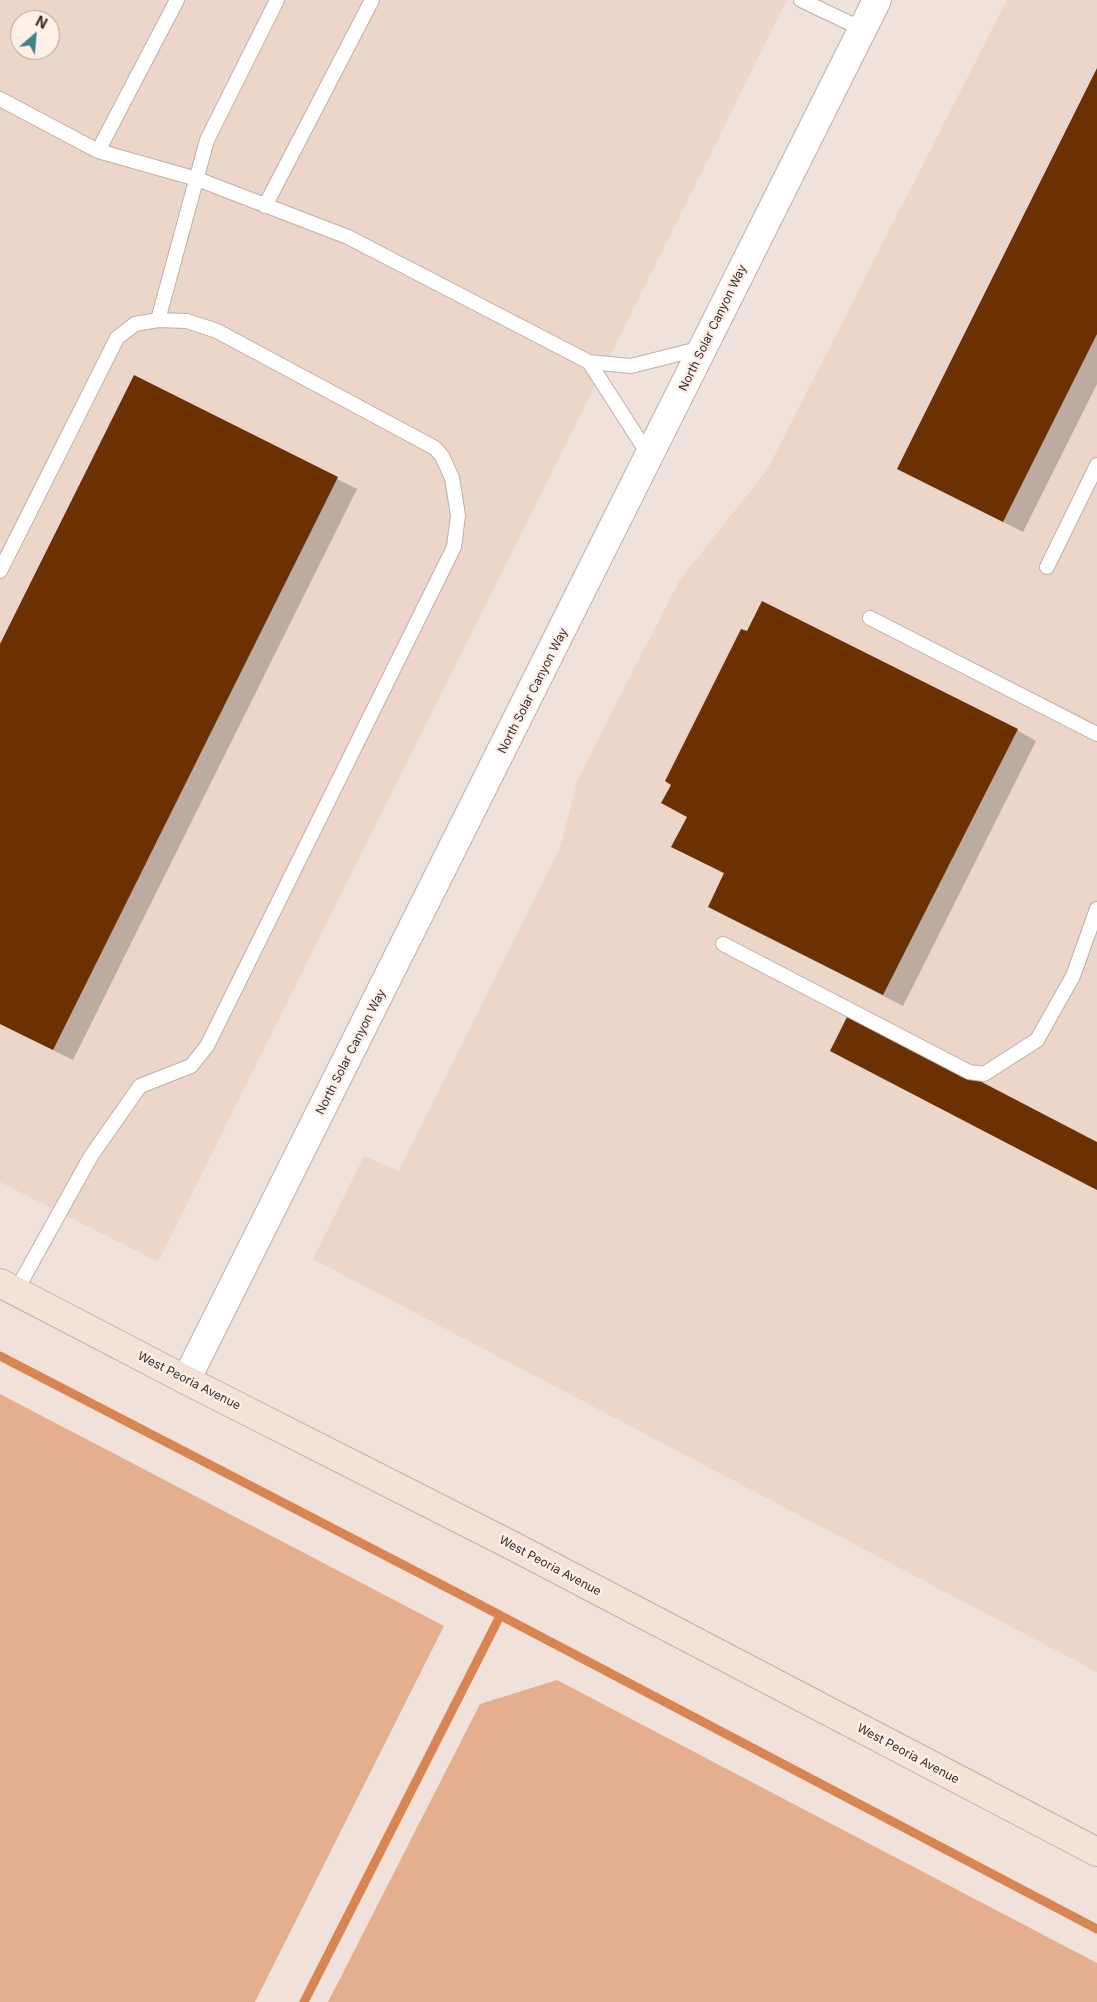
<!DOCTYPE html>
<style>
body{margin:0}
#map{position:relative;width:1097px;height:2002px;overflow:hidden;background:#f0e2da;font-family:Inter,sans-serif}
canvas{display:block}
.north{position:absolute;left:10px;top:10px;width:50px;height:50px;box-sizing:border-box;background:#feefe7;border:1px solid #aca19b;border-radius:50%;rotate:27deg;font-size:14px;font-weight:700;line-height:20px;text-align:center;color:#322d29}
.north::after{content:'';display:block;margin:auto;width:18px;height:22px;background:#3c8489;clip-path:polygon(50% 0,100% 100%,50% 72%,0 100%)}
</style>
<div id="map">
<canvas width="1097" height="2002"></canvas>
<div class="north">N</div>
</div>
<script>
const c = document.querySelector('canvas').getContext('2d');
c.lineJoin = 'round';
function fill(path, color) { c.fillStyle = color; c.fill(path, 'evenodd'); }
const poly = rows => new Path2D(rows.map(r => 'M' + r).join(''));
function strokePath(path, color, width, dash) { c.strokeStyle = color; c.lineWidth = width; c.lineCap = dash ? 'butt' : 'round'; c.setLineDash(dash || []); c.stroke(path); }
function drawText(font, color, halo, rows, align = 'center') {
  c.font = font + ' Inter,sans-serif'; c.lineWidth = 5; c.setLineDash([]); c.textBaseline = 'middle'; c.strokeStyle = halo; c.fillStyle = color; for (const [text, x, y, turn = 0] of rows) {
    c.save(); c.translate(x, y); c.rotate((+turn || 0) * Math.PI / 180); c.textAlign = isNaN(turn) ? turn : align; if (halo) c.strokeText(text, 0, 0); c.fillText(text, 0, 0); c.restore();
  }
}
fill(poly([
 [0,0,787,0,158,1262,0,1182],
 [20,20,50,20,50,50,20,50],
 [1007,0,1097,0,1097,1672,313,1259,364,1156,399,1171,560,848,578,779,679,581,767,470]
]), '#ecd6ca');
fill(poly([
 [0,1394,444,1626,255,2002,0,2002],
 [557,1680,1097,1963,1097,2002,328,2002,480,1704]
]), '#e5af8f');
fill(poly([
 [1097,71,1097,384,1023,532,898,468],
 [134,377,357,489,73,1060,0,1024,0,647],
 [1017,730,1036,741,903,1006,729,917,725,874,673,847],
 [831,1051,1097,1144,1097,1190,851,1062]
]), '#0003');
strokePath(poly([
 [0,1356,471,1600,1097,1929],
 [304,2002,500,1616]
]), '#d98552', 9);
fill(poly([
 [1097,68,1097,334,1003,522,897,469],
 [134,375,338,477,53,1050,0,1024,0,644],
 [762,601,1018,729,883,995,708,907,724,873,671,847,687,817,661,803,671,785,665,781,741,629,747,631],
 [849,1013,1097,1142,1097,1190,830,1051]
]), '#6c3103');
const lane = poly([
 [801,0,862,29],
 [0,99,98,151,197,179,348,237,589,362],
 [98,151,177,0],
 [265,206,372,0],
 [158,320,207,140,277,0],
 [650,457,589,362,631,366,702,348],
 [1047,567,1097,465],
 [0,571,117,338,135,324,158,320,187,321,217,331,435,448,442,456,452,478,458,515,454,547,207,1046,191,1066,140,1086,91,1156,16,1291],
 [870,618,1097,734],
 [723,944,969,1072,984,1074,1037,1040,1073,976,1097,909]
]);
const street = poly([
 [186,1380,877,0]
]);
const secondary = poly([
 [0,1283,186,1380,513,1546,1097,1852]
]);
strokePath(lane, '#bdafa7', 16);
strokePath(street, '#bdafa7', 30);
strokePath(secondary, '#bdafa7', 30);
strokePath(lane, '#fff', 14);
strokePath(street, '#fff', 28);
strokePath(secondary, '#f5e2d7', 28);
drawText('12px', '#322d29', '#feefe7', [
 ["North Solar Canyon Way",713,328,-64],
 ["North Solar Canyon Way",533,691,-63],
 ["North Solar Canyon Way",351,1052,-63],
 ["West Peoria Avenue",189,1381,27],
 ["West Peoria Avenue",550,1566,28],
 ["West Peoria Avenue",908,1754,28]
]);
</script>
